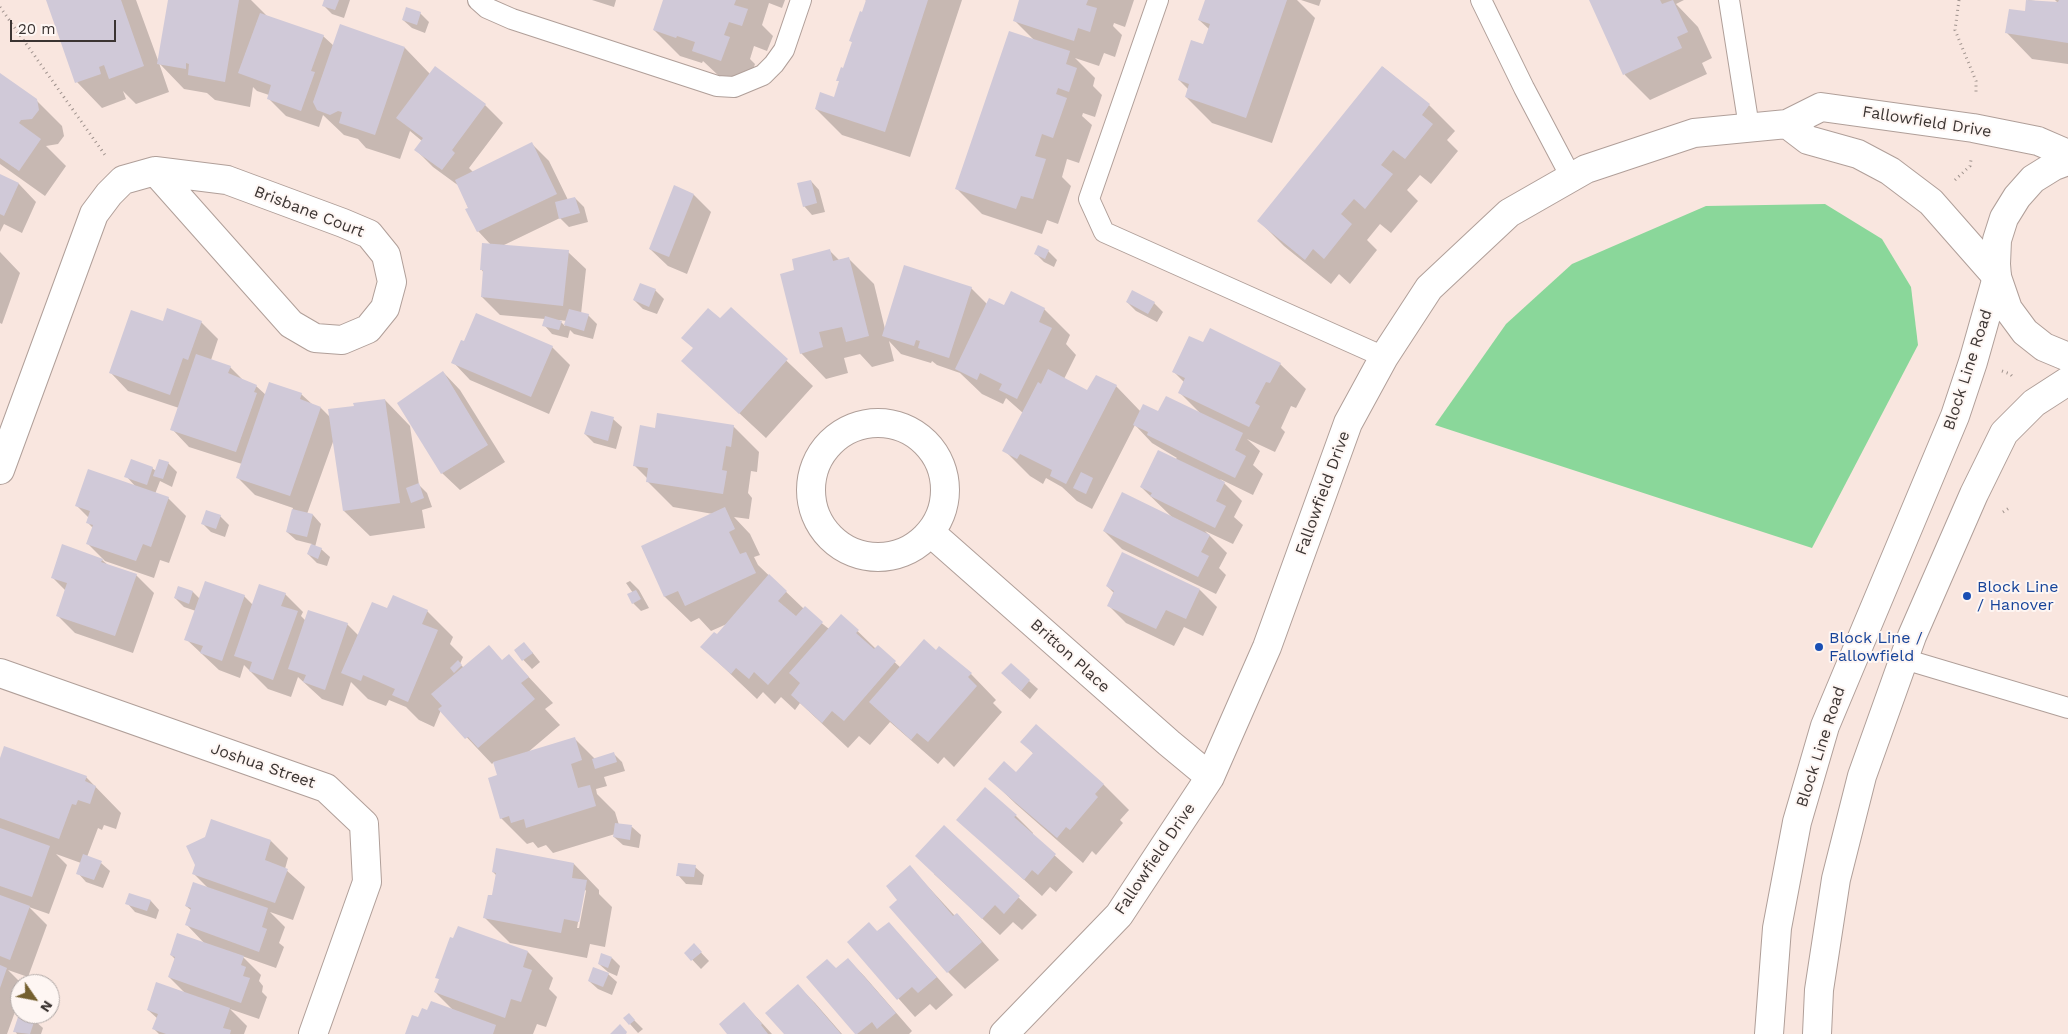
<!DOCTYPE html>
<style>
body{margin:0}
#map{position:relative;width:2068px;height:1034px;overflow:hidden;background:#f9e6df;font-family:"Work Sans",sans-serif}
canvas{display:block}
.north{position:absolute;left:10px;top:974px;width:50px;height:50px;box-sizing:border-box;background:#fef6f3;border:1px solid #b0a8a6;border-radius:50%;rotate:123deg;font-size:14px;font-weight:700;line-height:20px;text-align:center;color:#3b3432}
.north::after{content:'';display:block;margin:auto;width:18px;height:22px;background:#745f2e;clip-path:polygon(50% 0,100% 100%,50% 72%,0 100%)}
.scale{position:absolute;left:10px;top:20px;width:106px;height:22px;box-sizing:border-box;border:2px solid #3b3432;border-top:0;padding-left:6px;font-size:15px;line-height:18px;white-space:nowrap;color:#3b3432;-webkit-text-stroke:4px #fef6f3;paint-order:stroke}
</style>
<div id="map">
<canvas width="2068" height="1034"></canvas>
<div class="north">N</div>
<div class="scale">20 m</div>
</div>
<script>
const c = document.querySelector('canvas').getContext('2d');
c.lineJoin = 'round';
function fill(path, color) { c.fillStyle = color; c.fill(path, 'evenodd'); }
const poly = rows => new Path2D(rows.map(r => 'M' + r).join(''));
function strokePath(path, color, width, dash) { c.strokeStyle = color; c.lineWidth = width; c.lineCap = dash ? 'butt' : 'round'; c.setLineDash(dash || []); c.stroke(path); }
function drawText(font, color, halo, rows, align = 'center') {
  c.font = font + ' "Work Sans",sans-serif'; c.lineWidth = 4; c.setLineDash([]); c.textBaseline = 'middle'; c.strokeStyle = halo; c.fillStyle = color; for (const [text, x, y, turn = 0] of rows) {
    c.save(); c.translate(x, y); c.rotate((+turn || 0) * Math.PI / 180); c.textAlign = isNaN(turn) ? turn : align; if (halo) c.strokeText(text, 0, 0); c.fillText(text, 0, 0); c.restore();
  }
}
fill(poly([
 [1825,204,1882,239,1911,287,1918,345,1812,548,1435,425,1506,324,1572,264,1706,206]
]), '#8ad79a');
fill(poly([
 [48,0,136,0,159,63,170,0,251,0,267,16,323,36,334,46,405,48,430,74,435,67,485,105,503,123,469,168,473,172,532,144,549,161,568,200,575,198,584,207,588,222,569,227,560,218,502,246,568,252,586,269,581,314,588,315,597,324,593,339,574,334,570,330,568,338,552,334,544,325,545,319,500,315,482,297,484,273,481,269,491,245,478,231,459,186,433,167,416,150,422,141,410,131,400,159,366,148,358,139,344,135,323,115,319,127,286,116,268,98,269,95,257,91,253,87,250,107,215,100,207,93,184,89,159,63,169,92,136,104,123,91,126,99,102,108,77,82],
 [559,320,567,321,565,326],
 [326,0,350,0,344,18,332,14,324,6],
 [592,0,616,0,614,7],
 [664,0,785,0,782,8,769,3,762,25,773,36,767,51,754,46,750,59,755,64,747,86,719,76,703,61,702,63,680,56,654,30],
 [865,0,962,0,910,157,842,135,816,109,835,98,840,82,838,80,844,69,853,43,851,41,863,14,867,1],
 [1021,0,1134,0,1125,27,1114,23,1113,26,1122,35,1115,57,1104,53,1099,66,1075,58,1095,78,1093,86,1102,95,1095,117,1083,113,1082,116,1092,125,1079,163,1067,159,1062,177,1071,186,1058,224,1047,220,1042,234,982,214,956,188,1034,40,1014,20],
 [1206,0,1297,0,1315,18,1272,143,1212,123,1186,97,1188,89,1179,80,1204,46,1209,29,1199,20],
 [1301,0,1321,0,1319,6],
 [1590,0,1684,0,1676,4,1698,27,1712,58,1702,63,1707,74,1650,100,1625,75],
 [2028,0,2059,4,2055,0,2068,0,2068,64,2032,59,2007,33,2026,13],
 [420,13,429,22,425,33,412,28,403,20],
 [1383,67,1429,105,1455,131,1447,140,1458,151,1431,184,1420,175,1407,190,1418,201,1391,233,1380,224,1367,240,1377,250,1350,284,1339,274,1331,284,1284,246,1259,221],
 [0,74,36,100,62,126,64,136,58,144,46,146,66,166,45,196,0,164],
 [0,176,19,184,36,202,22,233,4,224,0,232],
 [811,181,819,190,825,212,812,215,804,206],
 [675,187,694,195,711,212,687,274,668,266,650,249],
 [830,251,839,260,848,258,874,284,885,329,971,288,987,304,1044,309,1070,335,1066,344,1076,355,1064,379,1088,392,1116,386,1141,412,1200,413,1180,393,1184,382,1174,372,1204,344,1280,364,1306,389,1296,408,1291,406,1281,428,1285,432,1275,452,1247,439,1260,451,1253,465,1263,474,1253,495,1220,479,1242,501,1234,517,1243,525,1233,544,1205,531,1227,553,1219,568,1226,575,1216,594,1122,549,1104,531,1173,518,1141,487,1177,458,1152,443,1135,425,1092,509,1077,501,1062,487,1046,478,1043,484,1030,476,1004,450,1023,413,1006,398,1003,404,982,394,960,373,937,365,932,361,931,363,901,354,889,341,894,361,872,367,860,354,844,358,848,373,826,379,801,353,796,271],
 [1048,251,1057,260,1054,267,1044,262,1035,253],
 [0,252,20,273,2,324,0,323],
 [655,290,664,299,657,314,643,309,634,300],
 [1127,302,1154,303,1163,312,1157,322,1136,311],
 [731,308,813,386,766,438,683,361],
 [201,322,218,339,211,360,230,367,246,383,256,386,266,395,301,394,313,405,321,408,331,418,385,400,410,426,419,485,427,493,432,507,422,510,425,528,370,536,344,511,334,439,307,514,313,515,321,524,315,547,321,549,330,557,327,566,317,563,308,554,312,544,296,540,287,532,293,508,255,495,237,477,242,464,189,447,172,429,179,408,128,391,111,373,164,323],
 [552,347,570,365,549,414,470,380,453,362],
 [443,372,460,390,505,462,460,490,442,473],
 [613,419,622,427,616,449,594,443,585,434],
 [733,426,759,452,757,472,751,471,748,493,752,498,749,519,734,517,750,534,760,555,754,557,758,565,804,609,829,629,841,615,876,649,878,647,901,668,936,652,971,674,996,700,993,703,1002,712,954,767,944,757,938,764,890,722,870,745,859,736,848,748,800,703,795,710,781,697,775,704,763,692,757,699,702,647,717,636,729,623,711,631,699,618,691,622,665,597,642,547,713,514,673,507,648,482,648,479,635,466,656,429],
 [168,463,177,472,172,487,160,481,155,494,168,498,186,516,169,563,160,560,154,578,102,560,108,565,136,575,154,593,133,653,75,633,57,615,66,591,53,578,63,546,105,561,88,544,93,528,87,522,89,518,77,506,136,487,126,476,152,468,156,471],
 [220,516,229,525,225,537,211,532,202,523],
 [630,581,639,590,649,608,641,611,633,603,633,593,626,583],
 [1107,586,1200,590,1217,607,1203,636,1184,627,1174,646,1126,623,1109,606,1114,593],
 [178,587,193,592,200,599,244,596,253,605,285,594,303,612,301,616,306,621,347,624,359,636,388,610,427,611,453,637,450,644,463,657,460,664,464,668,503,661,509,656,553,703,545,709,560,725,527,753,575,739,595,759,613,753,622,762,625,771,604,777,607,786,596,789,597,794,615,812,619,825,632,827,641,835,639,848,623,845,614,837,615,834,553,853,546,845,538,848,533,842,527,844,501,818,498,776,494,762,492,764,441,710,434,727,419,720,406,707,389,700,386,706,368,699,351,682,343,706,322,699,298,677,291,697,268,689,244,665,240,678,219,670,186,639,196,611,184,607,175,598],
 [515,651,532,652,540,662,532,669],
 [1029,681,1038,689,1030,699,1011,682],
 [1022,742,1103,784,1129,810,1120,820,1123,823,1096,855,1092,851,1083,863,1016,804,990,779,1016,774,1034,754],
 [0,762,86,777,121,813,116,829,104,825,102,830,98,828,87,857,101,863,110,871,103,888,86,882,78,873,81,863,56,854,67,865,49,914,29,907,47,925,28,977,8,970,22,984,20,984,20,998,7,1034,0,1034],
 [985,789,1016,816,1033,833,1032,835,1073,872,1056,892,1050,887,1042,896,958,820],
 [944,827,1037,915,1022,930,1013,922,1000,935,934,874],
 [271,841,288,858,285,869,305,887,293,920,270,912,285,927,279,943,284,947,276,968,242,956,261,975,259,981,263,986,262,992,267,997,259,1019,230,1009,247,1026,244,1034,159,1034,154,1029,158,1019,148,1010,186,994,169,977,175,959,171,955,206,945,187,925,192,911,186,906,209,889,193,873],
 [574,864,599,890,599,894,612,907,605,947,590,944,587,958,510,943,485,918,494,897,497,876,493,872],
 [584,888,586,891,579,928,577,928],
 [695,867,704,875,702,885,686,884,678,875],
 [910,867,955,916,957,914,974,932,999,960,965,989,948,972,899,900],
 [130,894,151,901,159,910,156,919,135,912,127,903],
 [889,923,953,995,936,1010,930,1004,915,1017,848,942,878,933],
 [694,945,709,961,701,969,686,953],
 [528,952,553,978,549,989,557,997,546,1027,537,1024,533,1034,406,1034,428,1012,454,1011,435,992,440,980,437,977],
 [612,958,620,966,617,976,608,972,599,964],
 [848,959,865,977,912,1031,909,1034,857,1034,836,969],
 [608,974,617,982,612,995,598,989,589,981],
 [798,986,815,1003,842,1034,785,1034],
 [744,1004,761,1022,772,1034,729,1034],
 [629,1015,643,1029,638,1033,630,1024],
 [34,1020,43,1028,41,1034,17,1034,15,1031]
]), '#0003');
fill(poly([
 [46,0,121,0,144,66,109,79,104,65,99,67,101,74,75,83],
 [168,0,239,0,225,82,188,75,189,64,186,63,186,69,157,64],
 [324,0,339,0,335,10,322,6],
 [663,0,736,0,734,5,748,9,742,26,729,22,724,35,730,37,721,61,692,51,695,42,677,36,676,38,653,30],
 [866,0,928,0,885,132,815,109,820,92,834,97,839,81,836,81,841,67,843,68,852,42,849,41,860,11,862,12],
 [1019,0,1088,0,1086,5,1097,8,1090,32,1078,28,1074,41,1013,21],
 [1205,0,1287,0,1246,118,1185,97,1189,84,1178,80,1191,40,1203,44,1210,24,1198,20],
 [1589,0,1660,0,1662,4,1673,0,1688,32,1677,37,1682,48,1623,75],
 [2026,0,2058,2,2059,0,2068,0,2068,43,2005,33,2009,9,2025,11],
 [406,7,421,12,417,25,402,20],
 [260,13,324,35,311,71,315,72,301,111,267,99,271,85,238,73],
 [340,24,405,47,375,135,339,123,342,112,338,111,330,115,317,110,313,102],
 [1009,31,1070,51,1066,64,1077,68,1069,92,1058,88,1056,94,1067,98,1053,138,1042,134,1035,156,1046,159,1033,199,1021,196,1016,209,955,189],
 [435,66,486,104,452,150,455,153,442,170,414,150,423,138,396,118],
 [1382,66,1430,104,1422,115,1433,124,1405,159,1393,150,1381,165,1393,174,1365,209,1354,199,1341,214,1352,224,1324,259,1313,249,1305,260,1257,221],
 [0,73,37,99,39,110,32,119,21,120,19,123,41,139,19,171,0,158],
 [532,142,557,194,477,232,465,209,468,208,455,180],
 [0,174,19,183,4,216,0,214],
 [811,180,817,203,803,207,797,183],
 [674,185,694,194,669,257,649,249],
 [575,197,580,213,559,219,555,202],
 [482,243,569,250,563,306,481,297,483,270,480,270],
 [1038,245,1049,250,1045,259,1034,254],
 [830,249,833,261,849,257,869,336,846,342,842,327,819,332,823,347,800,354,780,274,794,270,792,259],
 [904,265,972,287,949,358,918,348,920,341,916,340,914,346,882,336],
 [640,283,656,289,649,307,633,300],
 [1132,290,1155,302,1148,314,1126,302],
 [1011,291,1045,308,1039,322,1052,328,1017,399,999,390,1002,384,980,373,977,380,955,369,989,298,1004,305],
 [731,307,788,359,739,414,681,361,693,348,681,338,708,308,720,318],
 [167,308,202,321,188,360,183,358,170,395,109,373,131,310,163,321],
 [569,309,589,314,584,331,564,325],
 [476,313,553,346,531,397,451,363,461,340,464,341],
 [545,316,562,321,559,330,542,326],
 [1210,328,1281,363,1270,383,1266,382,1255,403,1260,406,1249,427,1178,393,1185,378,1172,372,1189,336,1203,342],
 [196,354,231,366,228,373,257,385,254,392,257,393,236,452,170,430],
 [1048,369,1087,390,1096,375,1117,385,1066,484,1050,476,1052,470,1020,454,1017,459,1002,451,1038,382,1041,384],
 [443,371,488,445,441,474,397,403],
 [269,382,302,393,300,399,321,407,290,496,236,478],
 [1166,396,1243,433,1235,450,1246,456,1235,478,1147,435,1148,432,1133,425,1143,404,1158,411],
 [385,399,400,503,343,511,328,409,354,406,353,403],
 [591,411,614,417,608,441,584,434],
 [657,413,734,425,731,447,726,446,722,470,727,471,723,494,646,482,648,468,633,466,640,425,655,428],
 [1158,450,1225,482,1216,501,1226,506,1215,528,1150,496,1152,493,1140,487],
 [131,459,153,467,147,485,124,477],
 [159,459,169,462,163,479,153,476],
 [88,469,169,497,151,547,143,544,136,561,86,544,93,525,86,523,90,511,75,506],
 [1081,472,1093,478,1086,494,1073,488],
 [419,483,424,498,411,503,406,488],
 [1122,492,1210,535,1201,552,1209,556,1198,577,1103,531],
 [725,507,735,529,729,532,740,554,746,552,756,573,685,606,678,591,664,597,641,546],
 [292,509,313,514,307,537,286,532],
 [206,510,221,515,216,529,201,524],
 [62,544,103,559,101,562,137,574,115,636,56,616,67,583,51,578],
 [311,544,322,548,318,559,307,554],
 [1122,552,1200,589,1186,619,1166,610,1156,629,1107,606,1114,591,1106,586],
 [769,574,787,591,778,601,796,616,805,606,823,622,768,685,754,672,749,679,736,668,731,674,700,647,714,632,717,634],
 [205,581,245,595,222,661,200,653,203,646,184,640],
 [259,584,286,593,281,606,298,611,273,680,249,671,252,662,234,656],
 [178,586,193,591,189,604,174,598],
 [636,590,641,599,632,604,627,594],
 [393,595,428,610,422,624,438,630,408,702,392,695,395,689,363,675,361,681,341,673,372,602,387,608],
 [308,610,348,623,325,690,303,682,306,675,288,669],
 [841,614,859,630,856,633,874,649,878,645,896,661,844,721,832,711,822,723,791,695,800,683,789,673],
 [924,639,936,650,939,646,972,673,968,677,977,686,928,742,917,733,911,740,869,702],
 [524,642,533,653,522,661,514,650],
 [489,645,502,660,509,654,529,677,521,683,535,699,478,748,468,737,465,739,438,709,442,706,431,694],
 [458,660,462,665,454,673,450,668],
 [1011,663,1030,680,1021,691,1001,673],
 [1036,724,1104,784,1095,794,1098,797,1070,830,1066,827,1057,838,988,779,1004,761,1016,772,1033,753,1020,742],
 [575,737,582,760,571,764,578,788,590,785,596,806,526,828,524,819,511,823,509,816,500,819,488,778,497,775,493,762],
 [4,746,87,776,85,781,96,786,90,804,78,800,76,805,72,804,59,839,0,818,0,758],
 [614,752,617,762,595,769,592,759],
 [985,787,1017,815,1014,817,1056,854,1038,875,1032,870,1024,880,956,820],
 [211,819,271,840,265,860,288,869,275,903,192,874,195,865,186,846,205,837],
 [615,823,632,825,630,840,613,837],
 [944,825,1020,896,1004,914,995,905,982,919,915,856],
 [0,828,50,846,32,897,0,886],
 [496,848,574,863,572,878,587,880,579,922,564,919,561,933,483,918,488,895,492,895,496,873,492,872],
 [83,854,102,861,94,880,76,874],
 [678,863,696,865,694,877,676,876],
 [910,865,953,916,957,913,982,942,947,973,889,907,897,900,886,886],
 [193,882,268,908,262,927,267,929,259,952,185,925,191,908,185,906],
 [129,893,151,900,147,911,125,904],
 [0,895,30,906,10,960,0,956],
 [869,922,877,931,889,922,937,977,918,993,912,987,897,1000,847,942],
 [458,926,528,951,523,967,532,970,521,1002,511,999,505,1018,434,992,439,979,435,978,450,937,453,938],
 [177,933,244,956,241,965,246,967,243,976,250,978,241,1003,168,977,175,957,170,955],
 [694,943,702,952,691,961,684,953],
 [601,953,612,957,608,968,598,964],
 [848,958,896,1013,877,1029,872,1022,857,1034,855,1034,806,977,827,959,836,968],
 [0,965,7,968,0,988],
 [593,967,609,973,603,987,588,981],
 [156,982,230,1008,223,1028,231,1030,230,1034,166,1034,152,1029,158,1014,147,1010],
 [798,984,841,1034,784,1034,765,1013],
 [431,1001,496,1025,493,1034,405,1034,412,1015,418,1017,422,1008,427,1010],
 [744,1002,762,1024,761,1025,768,1034,727,1034,719,1024],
 [629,1013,635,1020,629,1025,623,1018],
 [19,1014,35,1019,30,1034,13,1032],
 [620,1024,627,1032,626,1034,610,1034]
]), '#d0c9d8');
const lane = poly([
 [478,0,487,8,512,19,717,86,734,87,763,75,774,64,784,50,801,0],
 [1158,0,1089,199,1104,232,1384,357],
 [1481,0,1524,88,1571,177],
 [1729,0,1749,127],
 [1904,659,2068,708]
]);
const street = poly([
 [1787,124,1808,140,1858,154,1890,171,1931,202,1997,277],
 [155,171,227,180,343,223,369,234,386,255,392,282,385,308,368,329,342,340,315,338,291,324,155,171],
 '811 490a67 67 0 1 1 134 0a67 67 0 1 1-134 0Z',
 [0,470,94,214,109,194,123,180,155,171],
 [931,533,1169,743,1210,777],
 [0,673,326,788,364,824,367,882,313,1034],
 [1004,1034,1119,915,1210,777,1267,647,1348,423,1384,357,1429,288,1509,213,1586,169,1694,133,1787,124,1821,107,1973,128,2038,141,2068,154]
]);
const secondary = poly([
 [2068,161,2054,166,2033,179,2017,197,2004,218,1997,240,1996,264,1997,277,2008,309,2025,332,2044,347,2068,357],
 [1769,1034,1777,928,1797,822,1825,726,1955,416,1973,362,1997,277],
 [1817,1034,1819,990,1836,879,1862,776,1912,636,1974,494,2004,433,2034,403,2068,381]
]);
strokePath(lane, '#b09f99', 22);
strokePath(street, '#b09f99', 30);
strokePath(secondary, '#b09f99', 30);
strokePath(poly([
 [1959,0,1955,30,1976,81,1976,95],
 [0,7,105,155],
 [1955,180,1970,166,1971,160],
 [2002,371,2010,374,2014,378],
 [2003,512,2009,508]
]), '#9f928d', 3, [1, 4]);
strokePath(lane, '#fff', 20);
strokePath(street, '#fff', 28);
strokePath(secondary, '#fff', 28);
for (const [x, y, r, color] of [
 [1967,596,5,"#1a4fb4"],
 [1819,647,5,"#1a4fb4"]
]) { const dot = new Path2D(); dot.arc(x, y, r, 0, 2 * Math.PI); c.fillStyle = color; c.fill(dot); strokePath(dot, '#fef6f3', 2); }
drawText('16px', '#3b3432', '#fef6f3', [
 ["Fallowfield Drive",1927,122,9],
 ["Brisbane Court",309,212,21],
 ["Block Line Road",1968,370,-72],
 ["Fallowfield Drive",1323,493,-70],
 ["Britton Place",1070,656,42],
 ["Block Line Road",1821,747,-72],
 ["Joshua Street",263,766,19],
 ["Fallowfield Drive",1155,859,-56]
]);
drawText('16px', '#164399', '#fef6f3', [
 ["Block Line",1977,587],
 ["/ Hanover",1977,605],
 ["Block Line /",1829,638],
 ["Fallowfield",1829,656]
], 'left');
</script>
